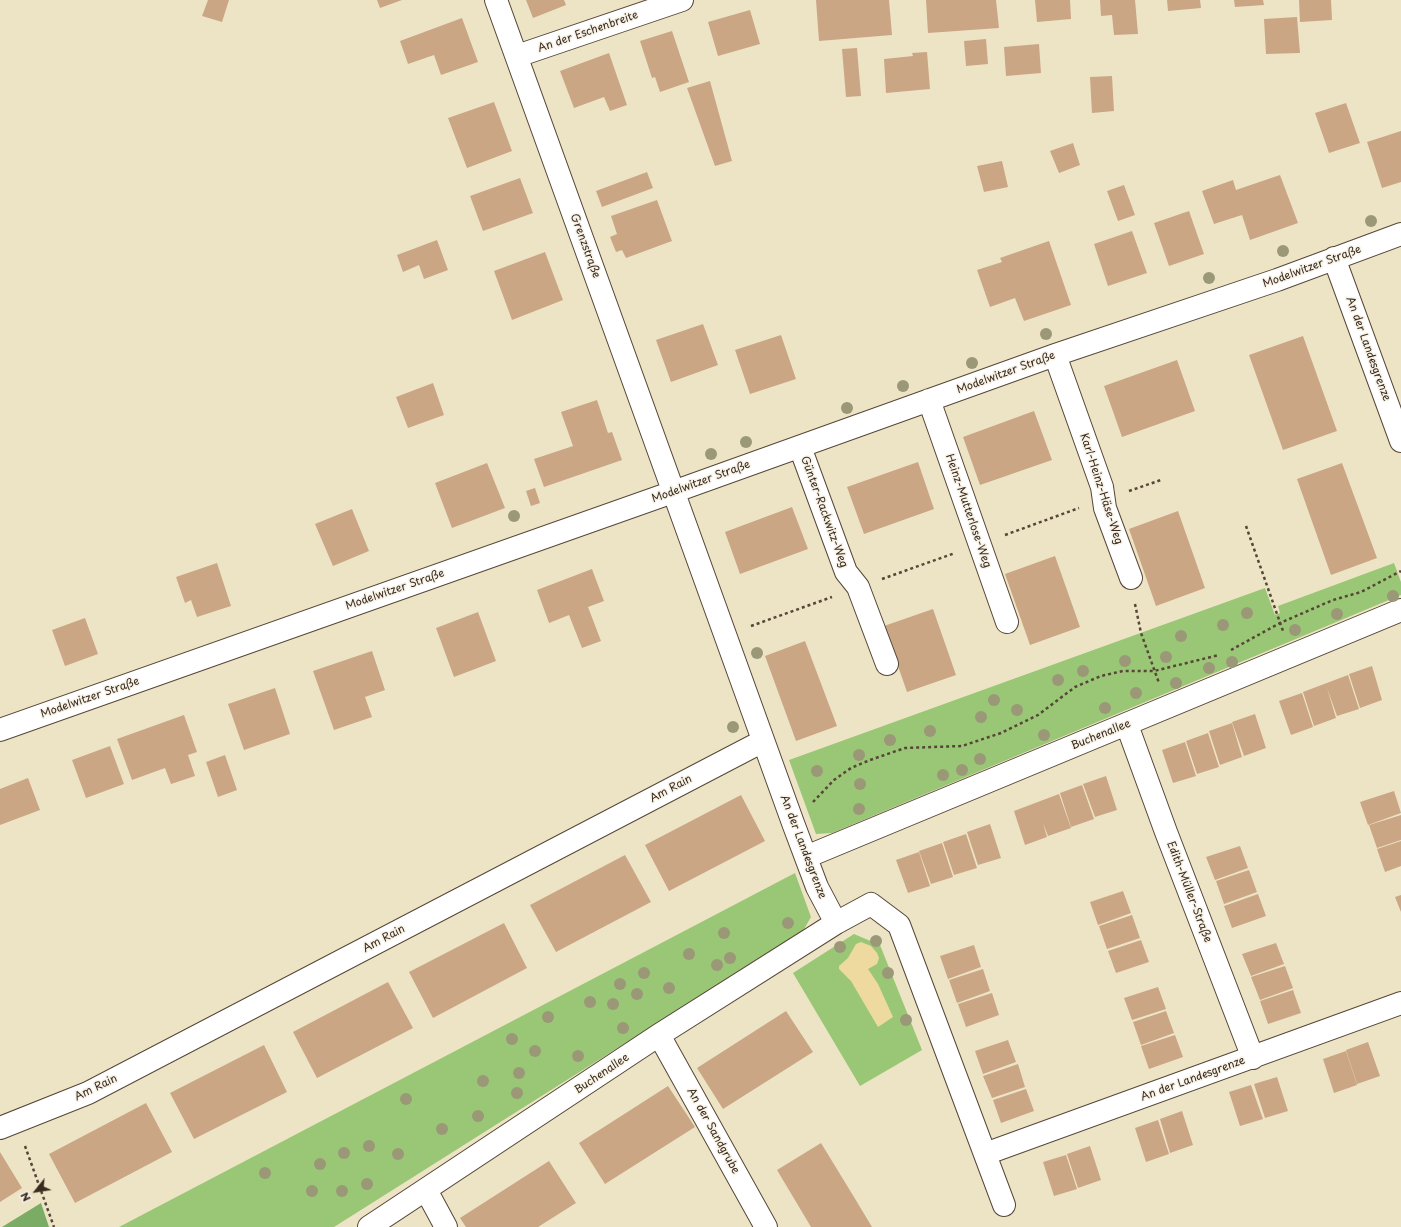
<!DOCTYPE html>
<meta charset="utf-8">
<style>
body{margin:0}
#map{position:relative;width:1401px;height:1227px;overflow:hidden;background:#ede4c6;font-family:"Playpen Sans",sans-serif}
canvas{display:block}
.north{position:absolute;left:16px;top:1171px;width:40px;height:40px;-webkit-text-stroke:3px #f7f3e8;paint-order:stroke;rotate:240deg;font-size:11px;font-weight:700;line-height:16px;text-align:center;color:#3b2a1e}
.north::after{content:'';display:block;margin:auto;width:14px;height:18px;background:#3b2a1e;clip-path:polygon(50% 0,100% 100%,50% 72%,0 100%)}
</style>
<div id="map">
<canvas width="1401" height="1227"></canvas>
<div class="north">N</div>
</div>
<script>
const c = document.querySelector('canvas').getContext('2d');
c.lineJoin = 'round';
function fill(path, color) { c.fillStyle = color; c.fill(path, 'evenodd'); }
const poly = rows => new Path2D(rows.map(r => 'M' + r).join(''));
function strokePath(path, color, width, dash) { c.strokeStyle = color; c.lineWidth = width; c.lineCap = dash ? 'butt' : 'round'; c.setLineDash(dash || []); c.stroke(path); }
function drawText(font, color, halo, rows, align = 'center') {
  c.font = font + ' "Playpen Sans",sans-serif'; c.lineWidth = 3; c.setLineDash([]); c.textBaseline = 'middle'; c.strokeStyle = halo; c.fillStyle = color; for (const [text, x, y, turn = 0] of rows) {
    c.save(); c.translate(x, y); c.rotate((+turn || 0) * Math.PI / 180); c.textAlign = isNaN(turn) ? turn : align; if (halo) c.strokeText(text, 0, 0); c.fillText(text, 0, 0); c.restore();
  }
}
fill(poly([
 [1394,563,1401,582,1401,595,832,833,816,834,789,760,1265,588,1275,615,1280,613,1278,606],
 [795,873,811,917,803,931,334,1227,119,1227],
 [854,934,880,945,922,1050,860,1086,793,973]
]), '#9ac775');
fill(poly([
 [41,1203,49,1227,2,1227]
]), '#7bac66');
fill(poly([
 [861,942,871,946,877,953,879,958,877,964,868,969,878,984,893,1017,878,1027,851,981,839,969,839,966,848,958,856,944]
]), '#eeda9e');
fill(poly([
 [208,0,229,0,222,22,202,16],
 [377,0,402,0,380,8],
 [526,0,564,0,566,5,533,18],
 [816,0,889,0,892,35,819,41],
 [926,0,996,0,999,28,928,33],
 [1035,0,1070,0,1071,19,1037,22],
 [1100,0,1135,0,1138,34,1114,35,1112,15,1101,16],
 [1167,0,1200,0,1201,8,1168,11],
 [1234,0,1263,0,1264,5,1235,7],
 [1299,0,1331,0,1332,20,1300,22],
 [750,10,760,44,718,56,708,22],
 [1297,17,1300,53,1266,54,1264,19],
 [462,18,478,62,441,75,434,55,408,64,400,41],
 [672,31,689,82,660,92,655,77,652,78,640,41],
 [986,39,988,64,966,66,964,41],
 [1039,44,1041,73,1006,76,1004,47],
 [857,48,861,96,846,97,842,49],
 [927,52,930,89,886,93,884,59,913,56,912,53],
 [609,53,627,105,610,111,604,97,574,108,560,71],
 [1112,76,1114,111,1092,113,1090,77],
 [710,81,732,161,715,166,687,88],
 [494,102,512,151,467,168,448,118],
 [1346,103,1360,143,1329,153,1315,113],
 [1401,131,1401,182,1382,188,1367,142],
 [1073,143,1080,165,1059,173,1050,151],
 [1002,161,1008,187,984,192,977,166],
 [647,172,653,188,602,207,596,191],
 [1280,175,1298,223,1250,240,1242,215,1214,224,1202,191,1233,180,1236,190],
 [520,178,533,213,483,231,470,196],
 [1124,185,1135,215,1118,221,1107,191],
 [657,200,672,241,626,258,622,250,616,252,610,237,617,234,611,216],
 [1189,211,1204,254,1169,266,1154,223],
 [1132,231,1147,273,1108,286,1094,244],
 [437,240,448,270,424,279,419,265,403,272,397,255],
 [1049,241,1071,305,1024,321,1015,298,990,307,977,270,1002,262,1000,258],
 [545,252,563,300,512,320,494,271],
 [703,324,718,365,671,382,656,340],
 [781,335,796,379,750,394,735,350],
 [1303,336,1337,431,1283,450,1249,355],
 [1177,360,1195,411,1122,437,1104,386],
 [433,383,444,415,408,428,396,397],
 [597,400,608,433,612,432,622,460,544,487,534,459,573,446,561,412],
 [1034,411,1052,460,980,485,963,437],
 [918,462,934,509,864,534,847,487],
 [487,463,505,508,452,528,435,483],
 [1342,463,1377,558,1331,575,1297,479],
 [535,488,540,503,531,506,526,491],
 [792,507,808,549,740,574,725,532],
 [352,509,369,551,333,566,315,524],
 [1178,511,1205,588,1156,606,1129,529],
 [1055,556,1080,627,1030,645,1005,574],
 [217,563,231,606,197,617,191,600,185,603,176,577],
 [592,569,604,601,588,607,601,641,582,648,569,615,549,623,537,590],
 [933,609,956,675,907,692,884,626],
 [478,612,496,661,454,677,436,628],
 [85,618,98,654,65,666,52,630],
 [805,641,837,726,796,741,765,656],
 [372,651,385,690,365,697,372,717,334,730,313,671],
 [1372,666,1382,700,1360,708,1349,674],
 [1348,675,1359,709,1337,716,1327,688,1336,718,1314,726,1303,692],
 [275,688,290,734,244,750,228,704],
 [1302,693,1313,727,1291,735,1279,701],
 [1255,714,1266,748,1244,756,1232,722],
 [184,715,197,752,188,755,195,776,171,784,165,768,132,780,117,739],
 [1232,723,1242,757,1220,765,1209,731],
 [1208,733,1219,767,1197,774,1186,741],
 [1185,742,1196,776,1173,783,1162,750],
 [110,746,124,784,86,798,72,760],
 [225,755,237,790,218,797,206,762],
 [1106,776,1117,810,1095,817,1083,784],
 [28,778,40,810,0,825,0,789],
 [1082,785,1094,819,1071,827,1060,793],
 [1394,791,1401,813,1368,825,1360,802],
 [1059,794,1071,828,1048,836,1043,823,1047,837,1025,845,1014,811],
 [741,795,765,841,669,891,645,845],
 [1401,815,1401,840,1377,848,1369,825],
 [990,824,1001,858,978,865,967,832],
 [966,834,977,868,954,875,943,842],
 [1401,841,1401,866,1385,872,1377,849],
 [942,843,953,877,931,884,919,851],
 [1240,846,1248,868,1215,880,1206,857],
 [919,852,930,886,908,893,896,860],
 [625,855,651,902,556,952,530,905],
 [1249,870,1257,892,1224,904,1216,881],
 [1123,891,1131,913,1098,925,1090,902],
 [1258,894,1266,916,1232,928,1224,906],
 [1401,895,1401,912,1395,897],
 [1132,915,1140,938,1107,949,1099,926],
 [504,923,527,968,433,1018,409,972],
 [1141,940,1149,962,1116,973,1108,951],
 [1276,943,1284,964,1251,976,1242,954],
 [974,945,981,967,948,979,940,956],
 [1285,966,1293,988,1260,1000,1251,977],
 [983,969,990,991,957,1003,949,980],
 [388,982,413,1028,317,1078,293,1032],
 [1158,987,1166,1009,1132,1020,1124,998],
 [1293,990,1301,1013,1268,1024,1260,1001],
 [992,993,999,1015,966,1027,958,1004],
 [786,1011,813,1052,723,1109,697,1068],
 [1166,1011,1174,1033,1141,1045,1133,1022],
 [1175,1035,1183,1057,1149,1069,1141,1046],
 [1008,1040,1016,1062,983,1074,975,1051],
 [1368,1042,1380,1076,1357,1084,1346,1050],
 [264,1045,287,1092,194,1139,170,1093],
 [1346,1051,1357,1085,1334,1093,1323,1059],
 [1018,1064,1025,1087,992,1098,983,1076],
 [1277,1077,1288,1111,1265,1118,1254,1084],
 [1251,1085,1263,1119,1240,1126,1229,1092],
 [668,1086,695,1127,605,1184,579,1143],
 [1026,1089,1034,1111,1001,1123,993,1100],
 [146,1103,172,1152,75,1203,49,1154],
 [1182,1111,1193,1145,1170,1153,1160,1119],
 [1158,1120,1169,1154,1146,1162,1135,1128],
 [821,1143,854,1197,872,1227,811,1227,777,1170],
 [1090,1146,1101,1180,1078,1188,1067,1154],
 [0,1152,22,1188,0,1202],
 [1066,1155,1077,1189,1054,1196,1043,1162],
 [549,1161,576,1203,538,1227,466,1227,460,1218]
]), '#caa685');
const minor = poly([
 [496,0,793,823,817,887,836,923],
 [517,56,682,0],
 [1334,258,1401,441],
 [1055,355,1102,487,1105,508,1131,578],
 [929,400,1007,622],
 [800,447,846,572,858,587,887,664],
 [1127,725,1166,832,1253,1058],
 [0,730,673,492,1055,355,1277,280,1401,234],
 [806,857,1401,610],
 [659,1035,766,1227],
 [0,1128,88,1093,763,741],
 [985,1154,1401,1003],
 [426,1190,446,1227],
 [369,1227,659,1035,836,923,871,904,899,925,1004,1205]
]);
strokePath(minor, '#564637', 24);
strokePath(poly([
 [1129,491,1161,480],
 [1246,526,1283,631],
 [1005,535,1079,508],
 [882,579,955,553],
 [1135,604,1141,633,1159,683],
 [751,626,832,597],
 [1231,650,1280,623,1333,600,1361,592,1401,571],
 [813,802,834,780,851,768,870,760,905,748,962,746,1001,733,1038,715,1075,687,1101,676,1123,671,1154,671,1219,655],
 [25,1146,54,1227]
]), '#564637', 2.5, [3, 3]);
strokePath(minor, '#fff', 22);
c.fillStyle = '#9b9878';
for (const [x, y] of [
 [1371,221],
 [1283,251],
 [1209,278],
 [1046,334],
 [972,363],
 [903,386],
 [847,408],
 [746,442],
 [711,454],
 [514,516],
 [1393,596],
 [1247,613],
 [1337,614],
 [1223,625],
 [1295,630],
 [1181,636],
 [757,653],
 [1166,657],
 [1125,661],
 [1232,662],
 [1209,668],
 [1083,671],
 [1058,680],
 [1176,683],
 [1136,693],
 [994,700],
 [1105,708],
 [1017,710],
 [981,717],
 [733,727],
 [930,731],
 [1044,735],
 [890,740],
 [859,755],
 [980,759],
 [962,770],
 [817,771],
 [943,775],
 [860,784],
 [859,809],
 [788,923],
 [724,933],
 [876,941],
 [840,947],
 [689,954],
 [730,958],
 [717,965],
 [644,973],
 [888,973],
 [620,984],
 [669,988],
 [637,994],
 [590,1002],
 [613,1004],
 [548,1017],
 [906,1020],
 [623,1028],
 [512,1039],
 [535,1051],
 [578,1056],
 [519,1073],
 [483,1081],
 [517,1093],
 [406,1099],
 [478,1116],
 [442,1129],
 [369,1146],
 [344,1153],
 [398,1154],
 [320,1164],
 [265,1173],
 [367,1184],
 [312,1191],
 [342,1191]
]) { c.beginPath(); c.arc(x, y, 6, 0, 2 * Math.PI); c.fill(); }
drawText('11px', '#3b2a1e', '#f7f3e8', [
 ["An der Eschenbreite",588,32,-19],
 ["Grenzstraße",585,246,70],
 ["Modelwitzer Straße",1312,267,-20],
 ["An der Landesgrenze",1368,349,70],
 ["Modelwitzer Straße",1006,373,-20],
 ["Modelwitzer Straße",701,482,-20],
 ["Karl-Heinz-Häse-Weg",1101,489,72],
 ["Heinz-Mutterlose-Weg",968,511,71],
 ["Günter-Rackwitz-Weg",824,512,70],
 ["Modelwitzer Straße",395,590,-19],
 ["Modelwitzer Straße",90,698,-19],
 ["Buchenallee",1101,735,-22],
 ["Am Rain",671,789,-28],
 ["An der Landesgrenze",803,847,69],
 ["Edith-Müller-Straße",1189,892,69],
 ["Am Rain",384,939,-28],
 ["Buchenallee",602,1074,-34],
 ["An der Landesgrenze",1193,1079,-20],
 ["Am Rain",96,1088,-26],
 ["An der Sandgrube",713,1131,61]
]);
</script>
